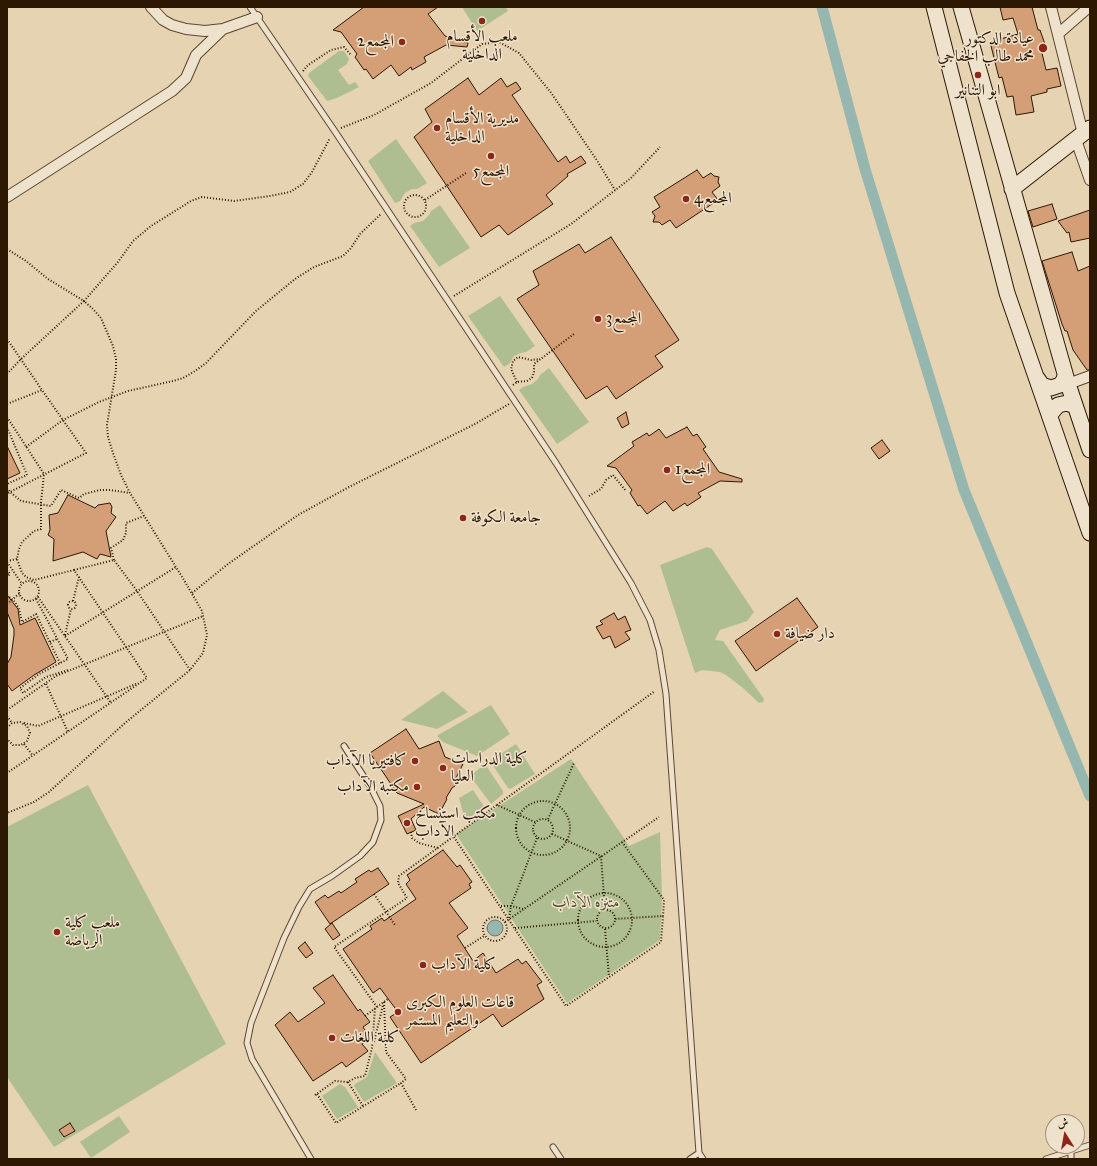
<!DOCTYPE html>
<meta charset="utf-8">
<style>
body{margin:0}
#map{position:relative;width:1097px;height:1166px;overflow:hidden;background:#e6d3b1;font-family:"IM FELL Great Primer",Amiri,serif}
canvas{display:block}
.frame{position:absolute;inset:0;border:8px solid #2d1804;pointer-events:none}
.north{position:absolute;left:1045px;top:1114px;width:40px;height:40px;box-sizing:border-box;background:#efe2cc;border:1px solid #a1917c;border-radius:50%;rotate:349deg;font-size:11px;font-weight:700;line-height:16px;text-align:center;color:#2d1804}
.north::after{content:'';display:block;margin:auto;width:14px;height:18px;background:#8f2418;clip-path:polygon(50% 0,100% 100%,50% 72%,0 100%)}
</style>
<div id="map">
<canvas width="1097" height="1166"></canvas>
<div class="frame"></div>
<div class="north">ش</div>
</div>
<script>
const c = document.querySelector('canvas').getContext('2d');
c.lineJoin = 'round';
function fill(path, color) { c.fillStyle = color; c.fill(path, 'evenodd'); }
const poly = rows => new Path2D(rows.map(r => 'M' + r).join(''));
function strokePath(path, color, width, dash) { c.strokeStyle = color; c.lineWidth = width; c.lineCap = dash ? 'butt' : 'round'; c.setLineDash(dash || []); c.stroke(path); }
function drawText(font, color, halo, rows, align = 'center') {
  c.font = font + ' "IM FELL Great Primer",Amiri,serif'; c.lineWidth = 3; c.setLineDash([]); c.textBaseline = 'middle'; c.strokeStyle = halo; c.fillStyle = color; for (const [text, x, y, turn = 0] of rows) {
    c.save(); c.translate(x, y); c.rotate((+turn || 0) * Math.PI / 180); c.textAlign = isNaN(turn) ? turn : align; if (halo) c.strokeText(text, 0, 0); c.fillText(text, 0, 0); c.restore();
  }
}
fill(poly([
 [462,7,506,7,508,11,477,31],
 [339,51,344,51,349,59,347,64,338,70,349,85,355,82,359,87,337,98,327,101,308,76,309,73],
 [396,139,427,183,417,189,412,189,405,193,400,201,395,203,368,161],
 [440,205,470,248,439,267,410,226,414,223,423,221,429,215,431,211],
 [500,296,535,346,526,352,521,353,514,356,509,364,504,367,468,316],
 [549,368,589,422,557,444,519,390,523,387,532,384,538,379,540,375],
 [707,547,712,549,754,612,747,621,720,630,715,640,723,641,764,699,763,702,759,703,743,688,726,675,720,672,702,670,695,673,660,565],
 [443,691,468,712,437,729,401,720],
 [491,705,510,734,477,756,443,742,438,737,438,735],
 [516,744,535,774,510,789,508,788,490,761],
 [571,759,629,846,660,832,662,897,660,940,567,1003,456,834],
 [485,764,503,791,503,794,491,804,470,776],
 [88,785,226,1044,54,1147,7,1077,7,827],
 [473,790,485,808,465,820,459,798],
 [375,1052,397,1083,364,1102,354,1086,355,1084,367,1077],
 [340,1084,345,1087,358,1107,337,1119,322,1096],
 [119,1116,130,1132,91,1158,80,1142]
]), '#afbe90');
const water = poly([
 '487 928a8 8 0 1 1 16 0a8 8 0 1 1-16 0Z'
]);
fill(water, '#96b7af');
strokePath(water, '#6c776b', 1);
strokePath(poly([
 [822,7,865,169,964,490,1090,796]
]), '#96b7af', 11);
const building = poly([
 [364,7,438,7,428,14,445,36,468,43,467,47,446,45,424,57,426,62,412,70,411,67,399,76,391,65,373,79,366,69,364,70,355,57,357,54,341,32,333,30,364,7],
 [1000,7,1032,7,1038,30,1040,30,1046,47,1041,49,1046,70,1057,68,1061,86,1047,89,1047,92,1031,96,1034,112,1016,115,1013,96,1007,97,1002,77,999,78,990,42,1018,34,1013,18,1003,20,1000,7],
 [468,78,479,95,501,78,507,87,516,82,521,89,512,95,558,162,566,156,570,163,581,156,586,163,567,174,568,176,546,195,553,204,508,235,499,225,481,237,414,137,432,122,425,109,468,78],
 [697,170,703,178,711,173,714,176,719,177,718,182,720,186,712,192,718,200,676,228,670,220,662,225,659,222,653,222,655,216,652,212,660,207,654,197,697,170],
 [1052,204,1057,219,1033,227,1028,211,1052,204],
 [1090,210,1090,238,1071,242,1069,232,1067,233,1058,221,1090,210],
 [611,237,679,340,655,356,663,367,616,399,607,386,586,399,517,299,539,285,533,271,579,244,585,253,611,237],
 [1072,252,1078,271,1090,266,1090,370,1087,370,1073,350,1067,331,1065,331,1062,324,1042,261,1072,252],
 [626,412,629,424,622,428,617,418,626,412],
 [687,427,693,436,697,434,706,447,703,449,719,472,742,479,742,482,720,481,698,493,701,497,687,506,685,503,673,511,665,501,647,514,640,505,638,506,630,493,632,490,616,468,607,466,634,446,632,442,647,433,649,436,659,429,666,438,687,427],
 [882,440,890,451,879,459,871,448,882,440],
 [7,446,20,473,7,479,7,446],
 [68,495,95,508,98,505,110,503,112,507,111,513,116,517,106,531,111,557,100,554,97,559,83,552,53,561,54,539,48,535,50,530,49,515,58,513,68,495],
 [7,595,18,609,20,625,35,618,56,662,34,675,12,691,7,684,7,664,11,657,14,635,14,629,7,612,7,595],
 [797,598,818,627,756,671,735,641,797,598],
 [614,613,618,620,625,616,631,630,625,632,630,639,615,648,610,636,603,639,596,627,603,624,600,621,614,613],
 [406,729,419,749,439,741,445,757,463,764,456,778,459,783,452,788,446,798,447,799,439,814,424,807,411,819,416,830,407,834,398,816,424,804,397,793,370,753,406,729],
 [443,850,457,867,460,865,472,882,469,884,471,888,449,903,468,928,457,936,473,961,483,953,496,973,518,959,522,964,526,961,542,982,537,985,544,999,502,1027,493,1014,421,1063,390,1017,398,1012,380,988,373,993,343,949,372,929,370,926,382,918,384,921,416,899,406,884,410,880,407,875,443,850],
 [378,868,389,884,330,924,315,902,325,895,328,898,339,891,341,893,357,882,355,879,369,870,371,872,378,868],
 [332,923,340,935,333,940,325,929,332,923],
 [305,942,313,953,306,958,298,948,305,942],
 [333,975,358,1011,360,1009,370,1022,363,1027,370,1038,362,1044,368,1051,346,1067,342,1062,313,1081,275,1025,290,1012,298,1022,325,1003,313,988,333,975],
 [70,1123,75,1131,64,1137,59,1130,70,1123]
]);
fill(building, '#d49f76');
strokePath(building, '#2d1804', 1);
const lane = poly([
 [250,7,334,130,556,463,631,583,650,620,659,650,666,694,699,1153,703,1159],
 [553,1147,561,1159],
 [1071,1152,1071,1159],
 [311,1159,252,1059,247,1043,251,1023,284,938,299,907,310,889,332,876,360,856,373,842,381,820,380,806,370,786,344,746],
 [690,1159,699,1153],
 [1046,1159,1090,1145]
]);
const street = poly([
 [151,7,163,20,172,25,186,29,205,31,223,29],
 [1051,7,1083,134],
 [1058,34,1089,7],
 [1076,140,1090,180],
 [7,197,172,91,186,78,196,55,223,29,257,17],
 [1068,384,1090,376]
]);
const secondary = poly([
 [934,7,1007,293,1090,533],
 [961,7,1068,384,1090,450],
 [1012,189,1090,128],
 [1037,378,1042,385,1051,388,1060,385,1064,380,1065,375],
 [1050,416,1052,412,1058,405,1067,403,1075,406]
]);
strokePath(lane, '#5b472f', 7);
strokePath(street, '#5b472f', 12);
strokePath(secondary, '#2d1804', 17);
strokePath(poly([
 [303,71,308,65,331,50,344,47,351,55],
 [341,128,374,115,431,83,482,44,499,42,519,53,552,94,596,159,615,190],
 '404 206a11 11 0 1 1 22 0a11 11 0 1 1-22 0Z',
 [425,200,466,173],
 [7,249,26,261,48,279,84,301,118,262,133,241,151,226,191,201,202,197,234,201,270,196,290,192,303,184,312,172,330,138],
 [454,296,571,224,631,178,660,147],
 [7,339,42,390],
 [7,374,21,359,84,301,93,309,101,318,113,346,116,359,116,370,107,425,108,437,113,453,121,475,130,493,184,580,202,611,207,635,203,653,190,670,125,723,49,792,34,802,7,813],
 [517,382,511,369,513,361,518,357,531,360,540,359],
 [513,385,517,382,527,381,532,378,534,372,534,364,574,334],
 [7,404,42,390,86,453,10,492,21,501,51,506,61,490,79,498,84,494,100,490,110,490,130,493],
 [7,417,44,474,41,502,41,529,34,531,22,542,19,549,17,559,22,573,26,577,34,580,74,570,147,678,7,773],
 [7,427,27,475,7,484],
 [26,447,63,420,99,402,128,391,173,381,183,378,195,371,206,363,256,311,295,279,314,267,343,256,351,248,360,234,381,214],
 [7,488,10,492,7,494],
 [589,496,601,489,606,480,613,475,626,491],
 [114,560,111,548,123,540,126,533,126,523,144,516],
 [7,561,17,559],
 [7,562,22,584],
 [7,570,10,574,7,577],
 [74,570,114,560,137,591,190,670],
 '19 591a10 10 0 1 1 20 0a10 10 0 1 1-20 0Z',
 [192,593,228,564,298,515,349,487,475,424,509,404],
 [7,595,15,602,19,609,22,622,36,614,60,663],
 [38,597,111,703],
 [36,599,68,659,39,674,20,688,23,693,46,677,68,670],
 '68 605a4 4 0 1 1 8 0a4 4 0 1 1-8 0Z',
 [73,601,79,577],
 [7,604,20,593],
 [65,635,71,609],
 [65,636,176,567],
 [50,642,57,639],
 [46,684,68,732],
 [7,710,56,676,203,616],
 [7,716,12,723],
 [24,723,38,726,138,683],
 [7,728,12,723,20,722,27,726,30,733,27,741,21,745,13,745,7,739],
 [24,744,33,756],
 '516 828a27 27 0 1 1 54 0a27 27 0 1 1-54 0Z',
 [497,805,655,691],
 '533 829a10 10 0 1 1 20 0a10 10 0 1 1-20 0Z',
 [548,819,574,763],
 [411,832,412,838,419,843,438,848],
 [552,834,601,856,605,910],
 [454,837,566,1006,661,942,663,916,615,919],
 [622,842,664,900,663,916],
 '578 920a27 27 0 1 1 54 0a27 27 0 1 1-54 0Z',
 [374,894,395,925],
 [501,906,511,906,509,918],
 [523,909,511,906,537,838],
 '597 919a9 9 0 1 1 18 0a9 9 0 1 1-18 0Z',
 '483 929a12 12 0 1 1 24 0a12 12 0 1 1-24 0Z',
 [505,922,659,817],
 [515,928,596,921],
 [605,929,609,977],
 [465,948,484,936],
 [384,1002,386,1052,406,1079,401,1083,416,1110],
 [377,1007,388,999],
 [365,1016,377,1007,334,947,407,898,398,883,399,876,497,805,535,822],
 [374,1042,383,1005],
 [348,1082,363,1106],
 [317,1094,336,1123,401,1083],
 [315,1095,335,1081,348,1082,355,1078,365,1076,372,1048,375,1008]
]), '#2d1804', 2, [1, 2]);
strokePath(lane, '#efe2cc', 5);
strokePath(street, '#efe2cc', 10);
strokePath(secondary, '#efe2cc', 15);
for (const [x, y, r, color] of [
 [482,21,4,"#8f2418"],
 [402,42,4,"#8f2418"],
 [1043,48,5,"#8f2418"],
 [978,75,4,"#8f2418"],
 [437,128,4,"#8f2418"],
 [491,156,4,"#8f2418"],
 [686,199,4,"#8f2418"],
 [598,319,4,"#8f2418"],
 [667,470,4,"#8f2418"],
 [463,518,4,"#8f2418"],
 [777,634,4,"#8f2418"],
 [415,761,4,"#8f2418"],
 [443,768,4,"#8f2418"],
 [417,787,4,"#8f2418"],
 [407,823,4,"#8f2418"],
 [57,932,4,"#8f2418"],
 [423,965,4,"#8f2418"],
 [398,1012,4,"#8f2418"],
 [332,1038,4,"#8f2418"]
]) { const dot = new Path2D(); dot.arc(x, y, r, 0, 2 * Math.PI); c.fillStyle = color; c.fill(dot); strokePath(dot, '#efe2cc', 1.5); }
drawText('16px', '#2d1804', '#efe2cc', [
 ["ملعب الأقسام",482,37,"center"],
 ["الداخلية",482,55,"center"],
 ["عيادة الدكتور",1034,39,"right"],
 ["محمد طالب الخفاجي",1034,57,"right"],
 ["المجمع2",394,42,"right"],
 ["ابو التنانير",978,91,"center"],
 ["مديرية الأقسام",445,119],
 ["الداخلية",445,137],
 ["المجمع5",491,172,"center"],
 ["المجمع4",694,199],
 ["المجمع3",606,319],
 ["المجمع1",675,470],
 ["جامعة الكوفة",471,518],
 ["دار ضيافة",785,634],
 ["كلية الدراسات",451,759],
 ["العليا",451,777],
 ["كافتيريا الآداب",407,761,"right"],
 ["مكتبة الآداب",409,787,"right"],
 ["مكتب استنساخ",415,814],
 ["الآداب",415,832],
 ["ملعب كلية",65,923],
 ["الرياضة",65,941],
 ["كلية الآداب",431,965],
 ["قاعات العلوم الكبرى",406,1003],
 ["والتعليم المستمر",406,1021],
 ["كلبة اللغات",340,1038]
], 'left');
drawText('italic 16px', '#544a2e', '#efe2cc', [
 ["متنزه الآداب",586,903]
]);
</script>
